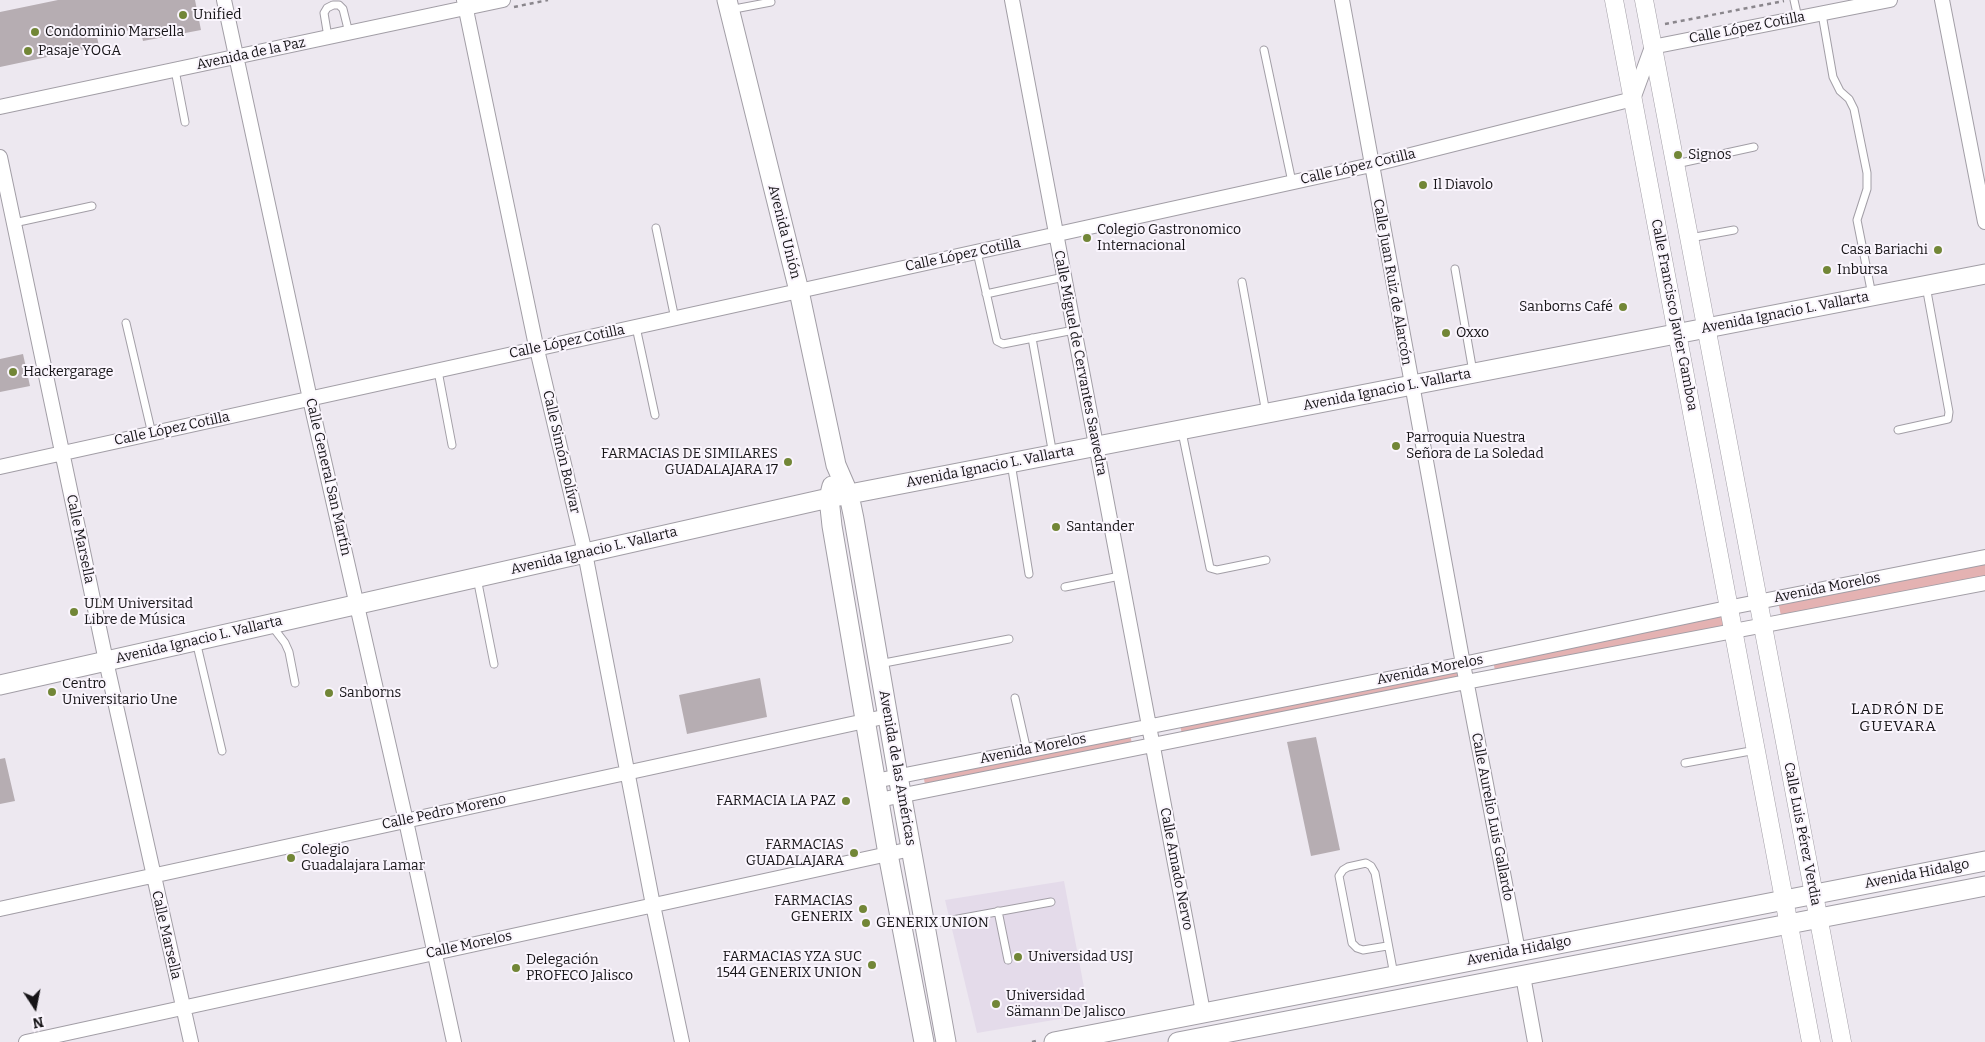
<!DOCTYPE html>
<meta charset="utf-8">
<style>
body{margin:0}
#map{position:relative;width:1985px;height:1042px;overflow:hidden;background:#ede8f0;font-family:Bitter,serif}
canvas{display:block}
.north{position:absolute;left:10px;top:982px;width:50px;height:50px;-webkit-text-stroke:4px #faf5fd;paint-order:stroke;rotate:169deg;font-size:14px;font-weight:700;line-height:20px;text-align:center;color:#161417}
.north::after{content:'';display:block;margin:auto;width:18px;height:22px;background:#161417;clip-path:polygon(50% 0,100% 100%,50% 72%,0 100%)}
</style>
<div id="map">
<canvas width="1985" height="1042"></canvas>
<div class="north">N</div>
</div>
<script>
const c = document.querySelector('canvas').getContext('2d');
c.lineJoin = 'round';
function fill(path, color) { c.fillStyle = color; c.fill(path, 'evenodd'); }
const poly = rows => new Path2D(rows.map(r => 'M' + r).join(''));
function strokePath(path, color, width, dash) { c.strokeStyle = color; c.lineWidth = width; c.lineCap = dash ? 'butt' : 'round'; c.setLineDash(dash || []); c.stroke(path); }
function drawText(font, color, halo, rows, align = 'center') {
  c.font = font + ' Bitter,serif'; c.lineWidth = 4; c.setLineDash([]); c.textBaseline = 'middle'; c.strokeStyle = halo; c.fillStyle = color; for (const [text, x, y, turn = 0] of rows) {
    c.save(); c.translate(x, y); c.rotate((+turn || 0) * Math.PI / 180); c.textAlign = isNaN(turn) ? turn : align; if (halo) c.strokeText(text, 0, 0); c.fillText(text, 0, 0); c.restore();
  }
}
fill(poly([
 [1064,881,1089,1014,977,1033,945,900]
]), '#e4dbea');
fill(poly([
 [1985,561,1985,577,1781,616,1778,601],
 [1725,615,1728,626,1495,671,1493,660],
 [1456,670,1458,679,1182,734,1180,725],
 [1130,734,1132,744,925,784,923,775]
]), '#e4b2b2');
fill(poly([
 [58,0,195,0,201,30,143,41,140,28,97,37,99,46,0,67,0,12],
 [23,354,30,386,0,392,0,359],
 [760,678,767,717,687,734,679,695],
 [1316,737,1340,850,1311,856,1287,742],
 [5,758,15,801,0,804,0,759]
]), '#b6adb2');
const service = poly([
 [1794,0,1798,18],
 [729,10,771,2],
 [1822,14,1833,77,1840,91,1849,99,1854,109,1867,173,1867,189,1857,220,1872,295],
 [328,37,324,13,327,8,333,5,339,5,343,9,349,33],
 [1264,50,1292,182],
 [175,70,185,122],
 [1676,164,1754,147],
 [14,223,92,206],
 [656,228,675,319],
 [1690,238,1734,230],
 [977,252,997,341,1003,344,1074,330],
 [1455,269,1473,372],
 [1242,282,1266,413],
 [986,294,1064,277],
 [126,323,152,434],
 [636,327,655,415],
 [1032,338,1053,455],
 [438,371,452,445],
 [1898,430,1948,419,1949,412,1926,286],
 [1182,432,1210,568,1217,570,1266,560],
 [1011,463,1029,574],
 [477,578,494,664],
 [1065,587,1120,576],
 [272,626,285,643,289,652,295,683],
 [196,641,222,751],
 [879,664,1009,639],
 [1015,698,1027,751],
 [1685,763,1756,750],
 [998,911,1008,960],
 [925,925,1051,902],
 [1387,946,1363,950,1357,948,1352,943,1339,876,1343,870,1348,867,1366,863,1371,866,1375,873,1394,975]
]);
const minor = poly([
 [224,0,310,399,406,821,454,1042],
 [464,0,535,341,585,553,653,905,682,1042],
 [1012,0,1203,1012],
 [1342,0,1463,664,1518,951],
 [1942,0,1985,222],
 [0,107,503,0],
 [0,157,106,661,191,1042],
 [0,467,1371,165,1633,99,1652,47,1890,0],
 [875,781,1463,664,1727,608,1985,557],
 [879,800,1466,682,1985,583],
 [0,909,888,716],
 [1523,976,1535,1042],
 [26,1042,911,849]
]);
const tertiary = poly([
 [1614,0,1811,1042],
 [1644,0,1842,1042]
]);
const secondary = poly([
 [727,0,799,291,836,465,849,495,854,519,898,776,946,1042],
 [832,486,829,498,832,526,888,854,924,1042],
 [0,685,829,498,1985,274],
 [1054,1042,1985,861],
 [1178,1042,1985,886]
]);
strokePath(service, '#a29ea6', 9);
strokePath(minor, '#a29ea6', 16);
strokePath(tertiary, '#a29ea6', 19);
strokePath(secondary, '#a29ea6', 21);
strokePath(poly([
 [514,7,548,0],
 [1665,24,1784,1],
 [1032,1042,1039,1040]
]), '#8a868c', 2.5, [4, 4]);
strokePath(service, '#fff', 7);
strokePath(minor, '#fff', 14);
strokePath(tertiary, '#fff', 18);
strokePath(secondary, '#fff', 19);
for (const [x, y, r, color] of [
 [183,15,5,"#728637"],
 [35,32,5,"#728637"],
 [28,51,5,"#728637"],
 [1678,155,5,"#728637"],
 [1423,185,5,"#728637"],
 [1087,238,5,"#728637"],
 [1938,250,5,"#728637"],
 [1827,270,5,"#728637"],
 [1623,307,5,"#728637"],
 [1446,333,5,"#728637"],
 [13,372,5,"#728637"],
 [1396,446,5,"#728637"],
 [788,462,5,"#728637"],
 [1056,527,5,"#728637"],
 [74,612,5,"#728637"],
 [52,692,5,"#728637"],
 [329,693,5,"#728637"],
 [846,801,5,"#728637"],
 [854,853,5,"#728637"],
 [291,858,5,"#728637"],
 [863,909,5,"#728637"],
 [866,923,5,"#728637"],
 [1018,957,5,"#728637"],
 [872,965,5,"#728637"],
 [516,968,5,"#728637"],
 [996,1004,5,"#728637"]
]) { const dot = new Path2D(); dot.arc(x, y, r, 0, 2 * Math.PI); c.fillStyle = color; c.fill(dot); strokePath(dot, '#faf5fd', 2); }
drawText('14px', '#161417', '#faf5fd', [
 ["Unified",193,15],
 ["Condominio Marsella",45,32],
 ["Pasaje YOGA",38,51],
 ["Signos",1688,155],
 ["Il Diavolo",1433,185],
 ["Colegio Gastronomico",1097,230],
 ["Internacional",1097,246],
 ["Casa Bariachi",1928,250,"right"],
 ["Inbursa",1837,270],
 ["Sanborns Café",1613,307,"right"],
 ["Oxxo",1456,333],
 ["Hackergarage",23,372],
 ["Parroquia Nuestra",1406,438],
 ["Señora de La Soledad",1406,454],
 ["FARMACIAS DE SIMILARES",778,454,"right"],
 ["GUADALAJARA 17",778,470,"right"],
 ["Santander",1066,527],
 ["ULM Universitad",84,604],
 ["Libre de Música",84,620],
 ["Centro",62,684],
 ["Universitario Une",62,700],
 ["Sanborns",339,693],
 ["FARMACIA LA PAZ",836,801,"right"],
 ["FARMACIAS",844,845,"right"],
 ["GUADALAJARA",844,861,"right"],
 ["Colegio",301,850],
 ["Guadalajara Lamar",301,866],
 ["FARMACIAS",853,901,"right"],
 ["GENERIX",853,917,"right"],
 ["GENERIX UNION",876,923],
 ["FARMACIAS YZA SUC",862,957,"right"],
 ["1544 GENERIX UNION",862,973,"right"],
 ["Universidad USJ",1028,957],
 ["Delegación",526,960],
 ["PROFECO Jalisco",526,976],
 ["Universidad",1006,996],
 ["Sämann De Jalisco",1006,1012]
], 'left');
drawText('14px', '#161417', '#faf5fd', [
 ["Calle López Cotilla",1747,28,-11],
 ["Avenida de la Paz",251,54,-12],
 ["Calle López Cotilla",1358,167,-13],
 ["Avenida Unión",784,232,76],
 ["Calle López Cotilla",963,255,-12],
 ["Calle Juan Ruiz de Alarcón",1392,282,80],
 ["Avenida Ignacio L. Vallarta",1785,313,-11],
 ["Calle Francisco Javier Gamboa",1674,315,79],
 ["Calle López Cotilla",567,342,-12],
 ["Calle Miguel de Cervantes Saavedra",1080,363,79],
 ["Avenida Ignacio L. Vallarta",1387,390,-11],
 ["Calle López Cotilla",172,429,-12],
 ["Calle Simón Bolívar",561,452,77],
 ["Avenida Ignacio L. Vallarta",990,467,-11],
 ["Calle General San Martín",328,477,77],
 ["Calle Marsella",80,539,78],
 ["Avenida Ignacio L. Vallarta",594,551,-13],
 ["Avenida Morelos",1827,588,-11],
 ["Avenida Ignacio L. Vallarta",199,640,-13],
 ["Avenida Morelos",1430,670,-11],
 ["Avenida Morelos",1033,749,-11],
 ["Avenida de las Américas",897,768,80],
 ["Calle Pedro Moreno",444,812,-12],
 ["Calle Aurelio Luis Gallardo",1492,817,79],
 ["Calle Luis Pérez Verdia",1802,834,79],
 ["Calle Amado Nervo",1176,869,79],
 ["Avenida Hidalgo",1917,874,-11],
 ["Calle Marsella",166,935,77],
 ["Calle Morelos",469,945,-12],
 ["Avenida Hidalgo",1519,951,-11]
]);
c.letterSpacing = '1px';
drawText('15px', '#161417', '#faf5fd', [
 ["LADRÓN DE",1898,710],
 ["GUEVARA",1898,727]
]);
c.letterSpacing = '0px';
</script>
